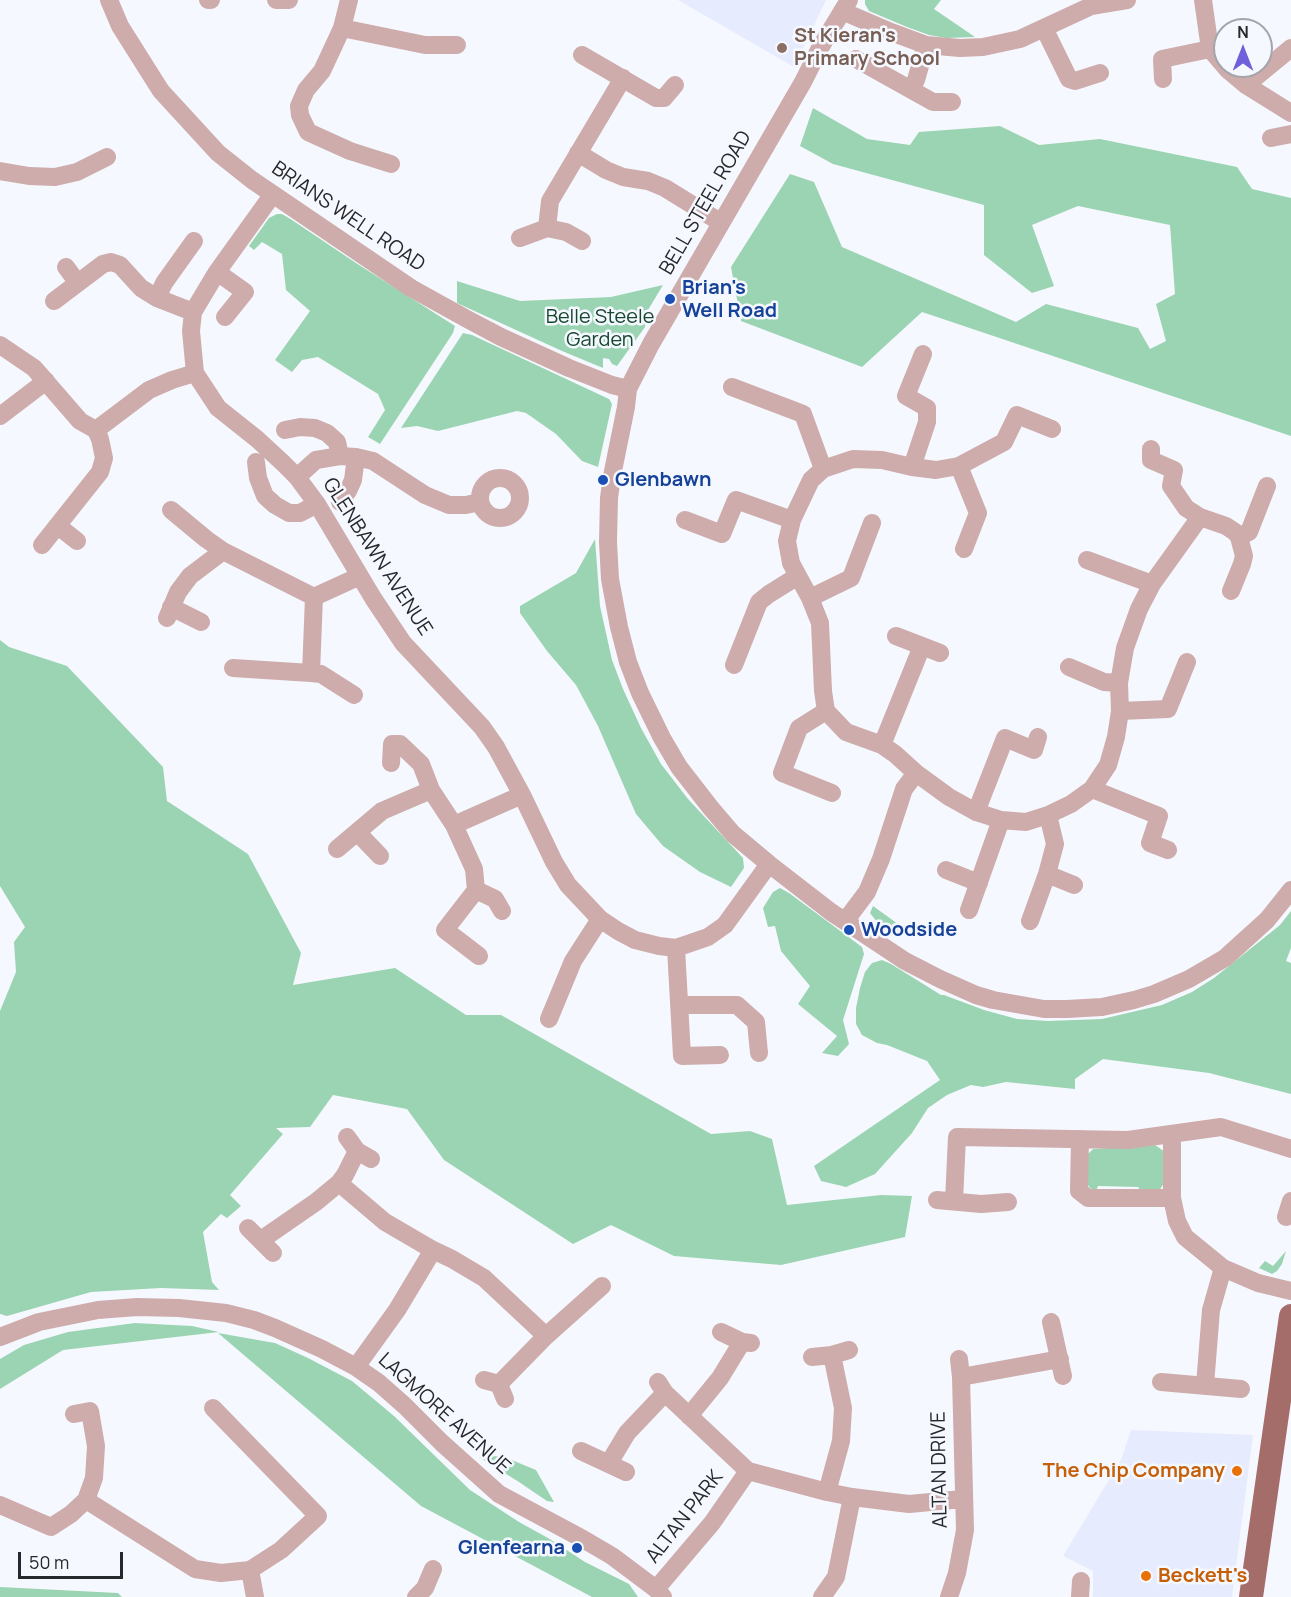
<!DOCTYPE html>
<style>
body{margin:0}
#map{position:relative;width:1291px;height:1597px;overflow:hidden;background:#f6f8ff;font-family:Manrope,sans-serif}
canvas{display:block}
.north{position:absolute;left:1213px;top:18px;width:60px;height:60px;box-sizing:border-box;background:#f6f8ff;border:2px solid #a3a5ab;border-radius:50%;rotate:0deg;font-size:16px;font-weight:700;line-height:24px;text-align:center;color:#27282c}
.north::after{content:'';display:block;margin:auto;width:21px;height:27px;background:#7160db;clip-path:polygon(50% 0,100% 100%,50% 72%,0 100%)}
.scale{position:absolute;left:18px;top:1552px;width:105px;height:27px;box-sizing:border-box;border:3px solid #27282c;border-top:0;padding-left:8px;font-size:18px;line-height:21px;white-space:nowrap;color:#27282c;-webkit-text-stroke:4px #f6f8ff;paint-order:stroke}
</style>
<div id="map">
<canvas width="1291" height="1597"></canvas>
<div class="north">N</div>
<div class="scale">50 m</div>
</div>
<script>
const c = document.querySelector('canvas').getContext('2d');
c.lineJoin = 'round';
function fill(path, color) { c.fillStyle = color; c.fill(path, 'evenodd'); }
const poly = rows => new Path2D(rows.map(r => 'M' + r).join(''));
function strokePath(path, color, width, dash) { c.strokeStyle = color; c.lineWidth = width; c.lineCap = dash ? 'butt' : 'round'; c.setLineDash(dash || []); c.stroke(path); }
function drawText(font, color, halo, rows, align = 'center') {
  c.font = font + ' Manrope,sans-serif'; c.lineWidth = 5; c.setLineDash([]); c.textBaseline = 'middle'; c.strokeStyle = halo; c.fillStyle = color; for (const [text, x, y, turn = 0] of rows) {
    c.save(); c.translate(x, y); c.rotate((+turn || 0) * Math.PI / 180); c.textAlign = isNaN(turn) ? turn : align; if (halo) c.strokeText(text, 0, 0); c.fillText(text, 0, 0); c.restore();
  }
}
fill(poly([
 [678,0,826,0,794,67],
 [1131,1430,1253,1435,1232,1597,1093,1597,1093,1571,1063,1556,1121,1460]
]), '#e6ebfe');
fill(poly([
 [865,0,941,0,934,9,975,37,946,38,929,35,907,27,869,11,865,4],
 [813,108,867,139,910,145,919,132,1000,126,1039,145,1100,139,1237,167,1252,189,1291,198,1291,436,922,312,862,367,741,321,731,267,790,174,814,182,842,247,1016,322,1046,304,1138,328,1150,349,1166,341,1156,304,1175,294,1170,225,1078,206,1032,225,1054,286,1032,293,984,255,984,205,833,164,800,146],
 [277,214,282,214,292,220,356,263,455,326,453,333,380,444,368,437,385,410,378,394,318,357,302,360,292,372,275,360,310,311,286,290,282,254,262,242,254,250,249,246,269,218],
 [457,281,520,301,611,297,663,285,648,310,645,327,617,366,612,364,609,359,603,358,603,368,562,351,457,303],
 [463,333,472,335,609,399,612,404,598,467,582,461,556,434,526,413,517,411,438,431,417,426,401,428],
 [595,539,600,606,612,660,623,689,641,728,661,764,688,799,743,858,744,868,731,887,700,872,663,846,636,814,598,726,576,685,547,651,520,613,520,606,576,573],
 [0,640,9,647,67,666,163,767,167,801,248,854,301,953,293,985,395,968,466,1015,501,1015,711,1134,750,1131,772,1139,787,1205,881,1195,912,1196,905,1237,781,1265,674,1256,611,1225,573,1244,444,1160,407,1109,333,1095,310,1127,276,1128,283,1134,230,1195,241,1206,227,1218,221,1214,203,1232,212,1282,219,1290,161,1288,91,1292,7,1316,0,1314,0,1011,16,972,14,942,25,927,0,886],
 [780,888,789,893,862,947,864,954,843,1020,849,1044,838,1056,822,1053,837,1036,798,1004,810,986,781,951,775,926,768,927,763,908,773,892],
 [873,906,898,924,903,937,892,934,877,922,870,913],
 [1291,911,1291,948,1286,961,1291,963,1291,1094,1209,1073,1103,1059,1075,1079,1075,1089,1006,1082,983,1087,971,1085,947,1095,928,1108,912,1133,875,1174,846,1187,821,1181,814,1166,940,1080,927,1061,887,1045,877,1043,862,1035,856,1024,856,1008,860,988,865,972,872,963,882,960,891,964,941,995,944,995,984,1010,1017,1019,1048,1021,1102,1019,1162,1005,1192,992,1214,978,1280,925],
 [1155,1145,1165,1152,1166,1180,1159,1191,1142,1192,1138,1187,1098,1186,1096,1191,1090,1188,1085,1181,1088,1154,1093,1149],
 [1286,1251,1282,1264,1277,1271,1272,1274,1259,1268,1265,1261,1273,1266],
 [135,1323,192,1326,219,1332,63,1350,0,1389,0,1359,24,1345,68,1332],
 [218,1333,275,1343,308,1358,352,1381,394,1416,470,1490,519,1522,548,1538,585,1562,629,1584,638,1597,592,1597,421,1506],
 [502,1456,536,1470,554,1502,547,1501,519,1482,479,1457],
 [0,1587,118,1593,122,1597,0,1597]
]), '#9bd4b2');
strokePath(poly([
 [109,0,120,26,161,91,218,153,252,180,411,288,467,319,501,337,569,368,612,385,628,389],
 [208,0,211,0],
 [276,0,289,0],
 [349,0,342,28,322,71,306,90,299,106,300,115,308,132,350,151,391,164],
 [849,0,820,48,803,82,651,344,628,389,626,407,612,476,609,498,608,542,610,579,619,627,628,662,640,693,662,738,679,767,710,807,733,834,769,864,831,912,905,961,940,979,976,995,993,1000,1044,1009,1067,1009,1102,1007,1134,1000,1154,994,1189,979,1225,958,1267,920,1291,890],
 [1203,0,1210,49,1227,69,1246,85,1291,113],
 [842,11,891,32,926,45,960,48,983,47,1020,39,1091,6,1127,0],
 [342,28,425,45,457,45],
 [1044,28,1069,79,1075,81,1100,73],
 [582,55,656,98,664,98,675,85],
 [856,59,933,102,952,102],
 [1163,79,1162,59,1210,49],
 [1246,85,1291,48],
 [911,89,916,80,926,45],
 [1271,138,1291,134],
 [578,153,606,170,623,177,648,181,665,188,720,222],
 [0,171,29,176,55,177,77,172,107,157],
 [273,194,217,272,193,312,191,331,195,373,218,408,257,439,283,463,297,477,317,504,373,598,403,643,482,727,496,747,522,795,554,862,568,885,600,919,618,931,635,940,659,946,676,948,708,937,725,925,769,864],
 [547,228,550,201,623,78],
 [520,238,547,228,566,232,582,241],
 [66,267,77,282],
 [217,272,245,292,225,317],
 [157,298,164,283,194,241],
 [54,301,103,264,111,262,120,265,141,288,157,298,193,312],
 [0,345,34,368,80,421,96,430,100,439,104,458,100,472,42,545],
 [732,387,803,414,823,469],
 [0,416,46,381],
 [1052,429,1017,415,1004,442,959,466,936,470,912,467,882,460,853,459,823,469,811,480,792,520,787,541,791,563,810,598,820,623,823,691,826,711,846,732,882,745,895,754,916,773,949,797,976,812,1001,820,1026,822,1048,815,1071,804,1092,789,1108,765,1116,737,1120,711,1119,683,1125,648,1139,609,1152,584,1200,517],
 [96,430,149,390,172,380,195,373],
 [285,430,300,427,315,428,327,433,337,442,340,456],
 [1151,449,1151,460,1174,470,1171,486,1186,508,1200,517,1226,526,1235,532,1239,537,1244,556,1242,564,1231,591],
 [256,462,258,478,265,496,275,505,289,513,300,513,317,504],
 [959,466,978,513,964,549],
 [912,467,927,422,927,408,906,396,923,354],
 [297,477,316,460,340,456,356,457,373,461,425,495,449,505,466,505,480,502],
 '480 498a20 20 0 1 1 40 0a20 20 0 1 1-40 0Z',
 [340,502,348,491,353,480,356,457],
 [171,510,206,539,223,551,314,597,360,576],
 [685,520,722,534,736,500,792,520],
 [58,526,77,541],
 [1239,537,1249,532,1267,486],
 [1087,560,1152,584],
 [810,598,851,578,872,523],
 [171,607,201,622],
 [167,618,178,592,190,576,223,551],
 [896,636,940,653],
 [734,665,759,602,769,594,798,576],
 [1069,667,1104,682,1119,683],
 [233,668,311,673,314,597],
 [311,673,321,674,354,695],
 [826,711,799,728,782,773,832,793],
 [1120,711,1168,709,1187,662],
 [882,745,922,646],
 [391,763,392,744,400,744,421,764,431,790,454,825,474,869,476,890,445,930,479,956],
 [1092,789,1159,816,1150,843,1168,850],
 [976,812,1005,738,1034,750,1038,737],
 [454,825,522,795],
 [357,832,380,856],
 [337,849,382,811,431,790],
 [946,870,979,883],
 [1047,874,1074,885],
 [476,890,495,899,502,911],
 [969,910,1001,820],
 [846,920,867,892,881,859,904,789,916,773],
 [1030,921,1047,874,1055,844,1048,815],
 [676,948,682,1056,720,1055],
 [680,1005,737,1005,756,1022,759,1053],
 [549,1019,573,961,600,919],
 [1172,1134,1172,1198,1177,1221,1185,1237,1223,1268,1258,1283,1291,1291],
 [347,1137,357,1151,371,1159],
 [1080,1139,1079,1191,1088,1198,1172,1198],
 [339,1183,385,1222,433,1250,452,1259,484,1278,546,1336],
 [937,1200,981,1204,1008,1202],
 [954,1201,957,1137,1128,1140,1221,1127,1291,1149],
 [1286,1217,1291,1201],
 [248,1228,273,1253],
 [261,1240,316,1202,339,1183,345,1175,357,1151],
 [1051,1322,1063,1376],
 [721,1332,742,1342,751,1343],
 [0,1337,39,1322,98,1310,137,1307,179,1308,226,1313,254,1320,275,1328,322,1349,356,1367,379,1383,405,1406,442,1443,499,1494,583,1539,612,1556,656,1589,663,1597],
 [812,1357,832,1355,849,1350],
 [356,1367,397,1310,433,1250],
 [961,1377,1060,1359],
 [484,1380,499,1384,505,1399],
 [658,1382,665,1393,748,1471,827,1492,852,1497,909,1504,963,1499],
 [1161,1382,1241,1389],
 [499,1384,546,1336,602,1286],
 [1205,1385,1211,1310,1223,1268],
 [689,1416,720,1378,742,1342],
 [581,1451,626,1472],
 [609,1463,627,1433,665,1393],
 [827,1492,841,1441,843,1408,832,1355],
 [86,1500,195,1569,221,1573,250,1570,281,1550,318,1516,213,1408],
 [0,1505,51,1527,71,1514,86,1500,94,1478,96,1446,90,1411,74,1414],
 [250,1570,255,1597],
 [656,1589,712,1523,748,1471],
 [416,1597,425,1588,433,1569],
 [822,1597,836,1577,852,1497],
 [949,1597,957,1573,965,1530,961,1377,959,1359],
 [1080,1597,1081,1581]
]), '#cdacab', 18);
strokePath(poly([
 [1251,1597,1291,1316]
]), '#a46d6a', 24);
for (const [x, y, r, color] of [
 [782,48,6,"#8d6e63"],
 [670,299,6,"#1a4fb4"],
 [603,480,6,"#1a4fb4"],
 [849,930,6,"#1a4fb4"],
 [1237,1471,6,"#e8710a"],
 [577,1548,6,"#1a4fb4"],
 [1146,1576,6,"#e8710a"]
]) { const dot = new Path2D(); dot.arc(x, y, r, 0, 2 * Math.PI); c.fillStyle = color; c.fill(dot); strokePath(dot, '#f6f8ff', 2); }
drawText('bold 20px', '#785e54', '#f6f8ff', [
 ["St Kieran's",794,36],
 ["Primary School",794,59]
], 'left');
drawText('20px', '#27282c', '#f6f8ff', [
 ["BELL STEEL ROAD",706,203,-60],
 ["BRIANS WELL ROAD",348,217,34],
 ["GLENBAWN AVENUE",377,557,57],
 ["LAGMORE AVENUE",444,1414,42],
 ["ALTAN DRIVE",940,1470,-91],
 ["ALTAN PARK",685,1517,-52]
]);
drawText('bold 20px', '#164399', '#f6f8ff', [
 ["Brian's",682,288],
 ["Well Road",682,311],
 ["Glenbawn",615,480],
 ["Woodside",861,930],
 ["Glenfearna",565,1548,"right"]
], 'left');
drawText('20px', '#16482f', '#f6f8ff', [
 ["Belle Steele",600,317],
 ["Garden",600,340]
]);
drawText('bold 20px', '#c56008', '#f6f8ff', [
 ["The Chip Company",1225,1471],
 ["Beckett's",1158,1576,"left"]
], 'right');
</script>
